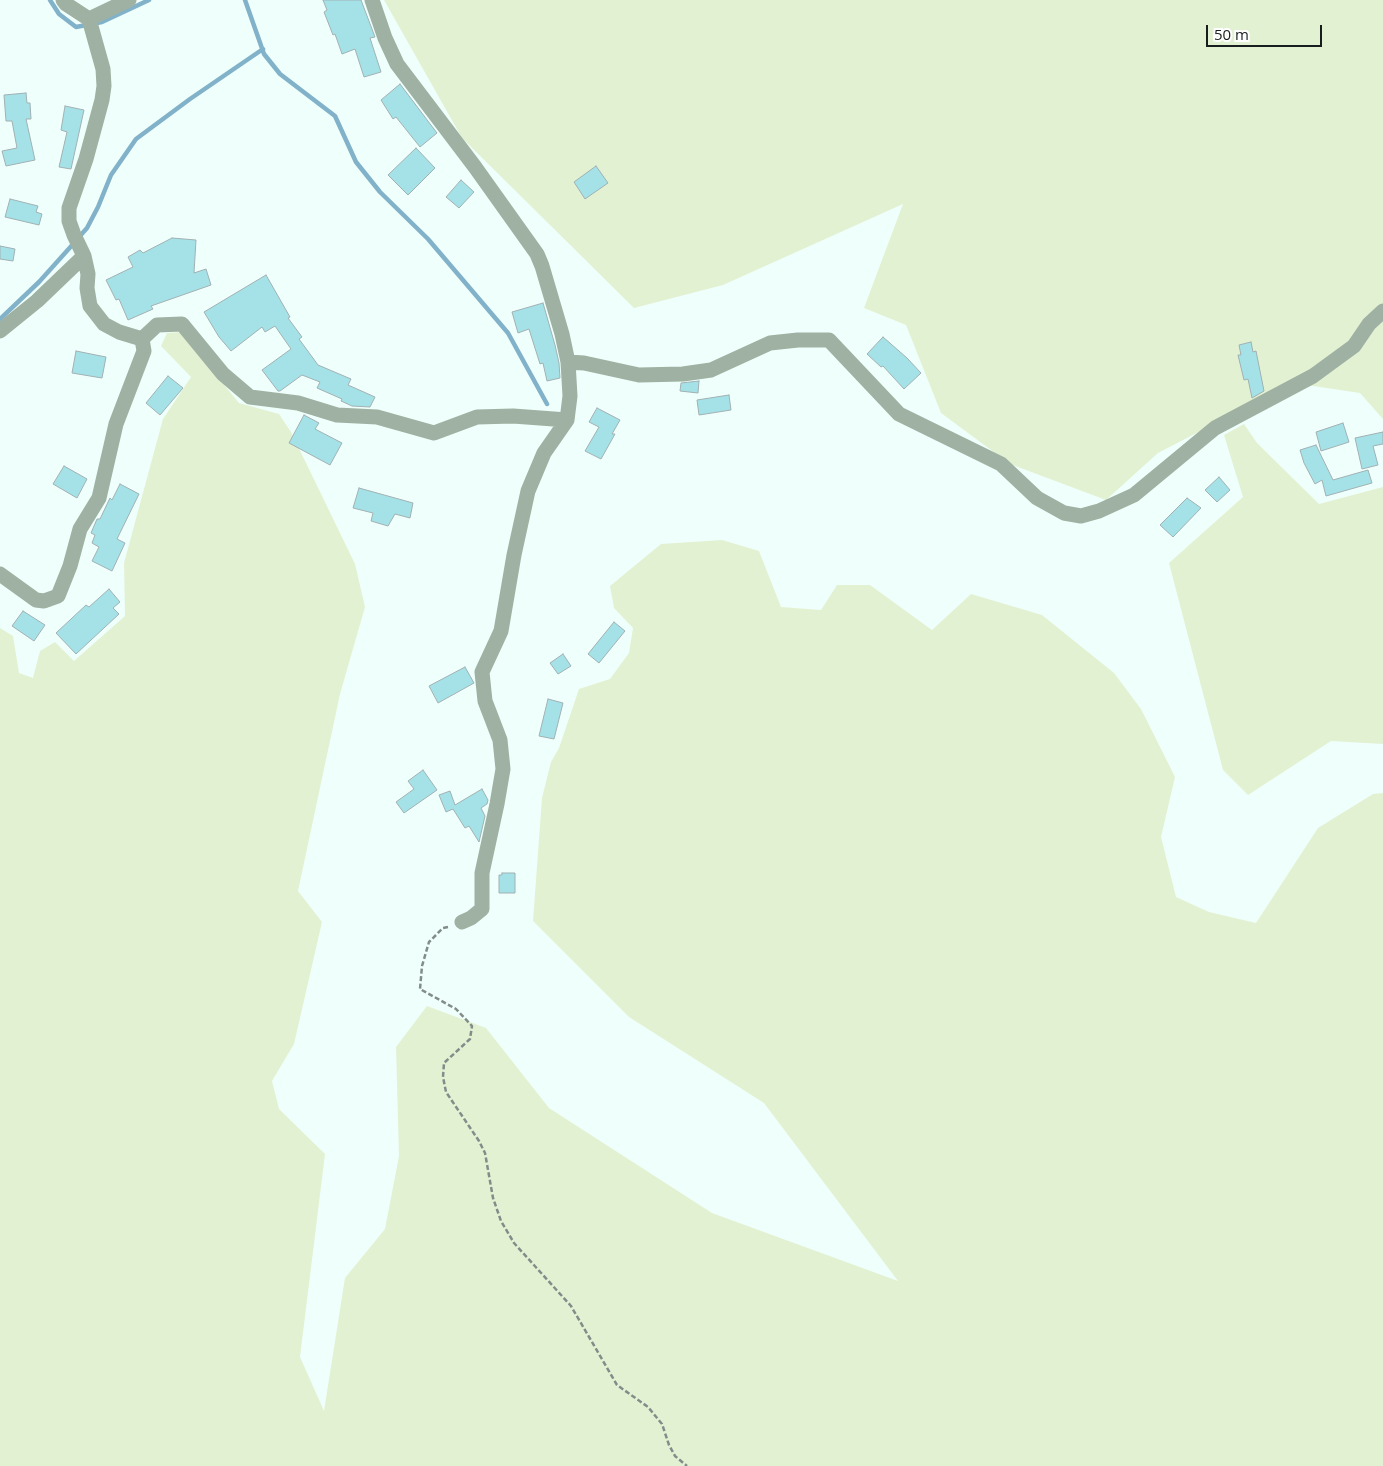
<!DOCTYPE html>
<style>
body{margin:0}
#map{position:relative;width:1383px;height:1466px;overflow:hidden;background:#effffb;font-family:"Open Sans",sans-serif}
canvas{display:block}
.scale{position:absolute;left:1206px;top:25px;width:116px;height:22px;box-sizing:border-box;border:2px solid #181e1d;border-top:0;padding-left:6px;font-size:15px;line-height:18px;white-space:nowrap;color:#181e1d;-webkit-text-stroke:4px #fff;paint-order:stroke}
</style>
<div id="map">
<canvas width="1383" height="1466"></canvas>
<div class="scale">50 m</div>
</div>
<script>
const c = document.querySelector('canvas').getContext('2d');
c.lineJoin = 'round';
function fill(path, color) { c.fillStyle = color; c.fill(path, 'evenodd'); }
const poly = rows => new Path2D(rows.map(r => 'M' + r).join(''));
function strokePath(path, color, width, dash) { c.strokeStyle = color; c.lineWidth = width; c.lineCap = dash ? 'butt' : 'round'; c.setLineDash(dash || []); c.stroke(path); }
fill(poly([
 [384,0,1383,0,1383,419,1360,393,1293,383,1158,453,1106,500,1010,464,941,413,906,325,864,308,903,204,723,285,634,308,462,138],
 [181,332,239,403,279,414,291,432,355,564,365,607,340,694,298,891,322,922,294,1044,272,1081,279,1109,325,1154,300,1357,324,1411,345,1278,385,1229,399,1156,396,1047,427,1006,486,1028,549,1108,712,1213,898,1281,764,1103,629,1017,533,921,542,798,551,762,559,748,579,689,610,679,629,653,633,628,614,608,610,586,661,544,722,540,759,551,781,607,821,610,837,585,870,585,932,630,971,594,1042,615,1114,673,1141,709,1175,777,1161,837,1176,897,1209,912,1256,923,1318,828,1373,794,1383,793,1383,1466,0,1466,0,628,13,636,19,673,33,678,40,651,55,642,74,661,125,616,124,563,163,419,191,377,161,346,167,333],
 [1244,424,1257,443,1319,504,1383,487,1383,744,1331,741,1248,795,1223,770,1169,563,1243,497,1224,435]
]), '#e3f1d3');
strokePath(poly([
 [50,0,59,14,76,27,102,22,149,0],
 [245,0,264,54,280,74,335,116,356,162,380,192,428,239,508,333,547,404],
 [79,237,87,228,98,207,111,175,136,139,190,99,263,49],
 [0,319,39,282,74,243]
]), '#81b2ca', 4.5);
const building = poly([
 [323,0,361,0,375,37,370,38,381,72,364,77,355,49,342,54,335,34,333,35,324,12,327,10,323,0],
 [400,84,437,133,420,147,396,117,393,119,381,100,400,84],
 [26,93,27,103,30,103,31,119,26,119,35,160,6,166,2,151,17,148,12,121,6,121,4,95,26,93],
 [65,106,84,110,71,169,59,167,67,132,61,130,65,106],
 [416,148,435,168,408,195,388,175,416,148],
 [596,166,608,183,585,199,574,182,596,166],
 [461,180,474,192,459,208,446,197,461,180],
 [10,199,38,206,36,212,42,214,39,225,5,217,10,199],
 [172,238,196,240,194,273,206,269,211,285,151,306,153,309,128,320,119,299,116,300,106,280,133,267,128,257,140,250,143,253,172,238],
 [0,246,15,249,13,261,0,259,0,246],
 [266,275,290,317,288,318,302,337,299,339,318,365,351,379,348,385,375,397,370,407,352,406,341,401,342,399,317,388,320,382,302,375,280,391,278,391,262,370,291,349,275,326,265,332,262,327,231,351,219,337,204,312,266,275],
 [543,303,555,345,559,363,560,378,547,381,543,363,540,364,529,329,518,333,512,312,543,303],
 [883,337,907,358,921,373,904,389,883,366,881,367,867,354,883,337],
 [1251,342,1253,352,1256,351,1264,391,1252,398,1248,379,1244,380,1238,355,1241,355,1239,345,1251,342],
 [76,351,106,357,102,378,72,373,76,351],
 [168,376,183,388,160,415,146,403,168,376],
 [699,381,698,393,680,391,681,383,699,381],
 [729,395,731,410,699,415,697,400,729,395],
 [597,408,620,420,612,434,615,434,601,459,585,451,599,427,589,422,597,408],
 [304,415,319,423,315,429,342,443,330,465,289,443,304,415],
 [1343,423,1349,442,1321,451,1316,432,1343,423],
 [1383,432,1383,444,1373,446,1378,465,1362,469,1355,438,1383,432],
 [1316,445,1333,480,1368,470,1372,483,1326,496,1322,480,1315,484,1304,463,1300,450,1316,445],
 [64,466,87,479,77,498,53,484,64,466],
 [1219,477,1230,490,1217,502,1205,490,1219,477],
 [120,484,139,494,117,539,125,543,112,571,92,561,99,547,92,543,95,535,91,533,97,519,100,519,110,498,112,500,120,484],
 [359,488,413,503,410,518,395,514,388,526,371,521,373,513,353,508,359,488],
 [1187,498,1201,508,1173,537,1160,525,1187,498],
 [109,589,120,602,113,608,119,614,76,654,56,633,86,605,89,607,109,589],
 [23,611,45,625,34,641,12,626,23,611],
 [614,622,625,631,599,663,588,654,614,622],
 [563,654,571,666,558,674,550,663,563,654],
 [465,667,474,683,438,703,429,686,465,667],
 [548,699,563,703,554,739,539,736,548,699],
 [423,770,437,790,404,813,396,802,414,789,408,781,423,770],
 [482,789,488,800,487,804,481,808,485,816,479,842,469,826,465,828,453,809,446,812,439,795,450,791,455,805,482,789],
 [502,873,515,873,515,893,499,893,499,875,502,875,502,873]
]);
fill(building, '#a5e2e8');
strokePath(building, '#a1b1b3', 1);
strokePath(poly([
 [448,927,443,928,429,942,422,966,420,989,456,1009,472,1026,470,1039,444,1063,443,1077,446,1092,479,1141,485,1153,493,1198,501,1221,514,1243,571,1306,617,1385,648,1407,662,1424,669,1445,675,1456,687,1466]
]), '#828d8a', 2.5, [5, 2.5]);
strokePath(poly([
 [63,0,66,4,89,19,103,69,104,86,102,100,86,159,69,208,69,221,74,235,84,256,88,274,87,288,90,306,104,324,119,332,142,339],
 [372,0,385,38,397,64,475,167,537,254,542,266,562,334,568,362,570,396,567,420,544,453,528,491,514,555,501,631,482,672,485,701,500,740,503,769,497,804,482,873,482,909,471,918,462,922],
 [89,19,129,0],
 [0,331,37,301,84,256],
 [142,339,157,325,182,324,223,374,250,397,298,403,337,415,377,417,434,433,477,417,513,416,567,420],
 [568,362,584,363,639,375,683,374,711,370,770,343,798,340,829,340,899,414,1001,464,1037,498,1064,513,1081,516,1099,511,1134,495,1215,428,1313,376,1354,346,1369,324,1383,311],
 [0,574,36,600,44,601,58,596,70,566,80,529,99,498,116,424,144,351,142,339]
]), '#9fb1a3', 15);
</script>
